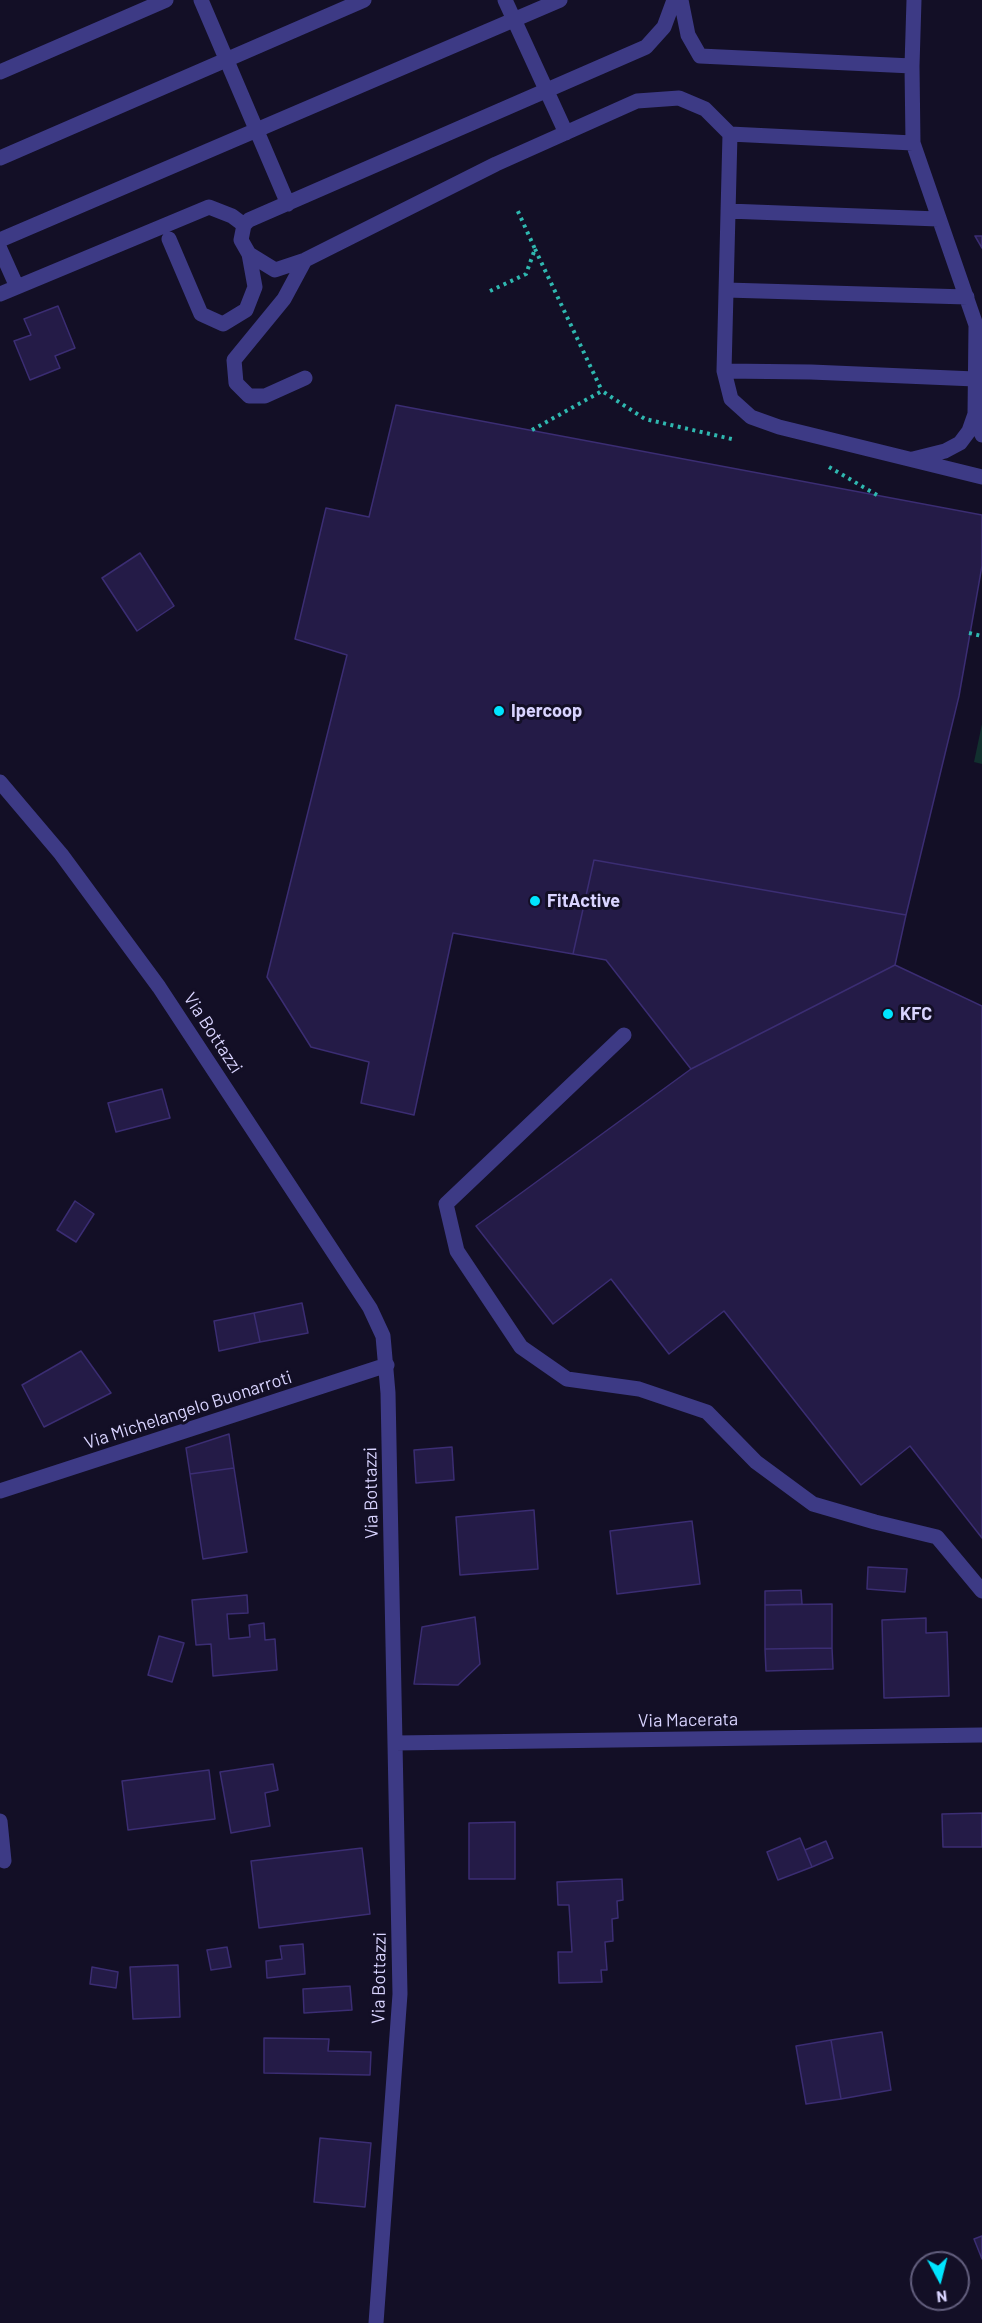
<!DOCTYPE html>
<style>
body{margin:0}
#map{position:relative;width:982px;height:2323px;overflow:hidden;background:#130f26;font-family:Barlow,sans-serif}
canvas{display:block}
.north{position:absolute;left:910px;top:2251px;width:60px;height:60px;box-sizing:border-box;background:#130f26;border:2px solid #625e7d;border-radius:50%;rotate:173deg;font-size:16px;font-weight:700;line-height:24px;text-align:center;color:#d9d4ff}
.north::after{content:'';display:block;margin:auto;width:21px;height:27px;background:#00e5ff;clip-path:polygon(50% 0,100% 100%,50% 72%,0 100%)}
</style>
<div id="map">
<canvas width="982" height="2323"></canvas>
<div class="north">N</div>
</div>
<script>
const c = document.querySelector('canvas').getContext('2d');
c.lineJoin = 'round';
function fill(path, color) { c.fillStyle = color; c.fill(path, 'evenodd'); }
const poly = rows => new Path2D(rows.map(r => 'M' + r).join(''));
function strokePath(path, color, width, dash) { c.strokeStyle = color; c.lineWidth = width; c.lineCap = dash ? 'butt' : 'round'; c.setLineDash(dash || []); c.stroke(path); }
function drawText(font, color, halo, rows, align = 'center') {
  c.font = font + ' Barlow,sans-serif'; c.lineWidth = 6; c.setLineDash([]); c.textBaseline = 'middle'; c.strokeStyle = halo; c.fillStyle = color; for (const [text, x, y, turn = 0] of rows) {
    c.save(); c.translate(x, y); c.rotate((+turn || 0) * Math.PI / 180); c.textAlign = isNaN(turn) ? turn : align; if (halo) c.strokeText(text, 0, 0); c.fillText(text, 0, 0); c.restore();
  }
}
fill(poly([
 [982,724,982,764,974,762]
]), '#12302f');
const building = poly([
 [975,236,982,236,982,248,975,236],
 [58,306,75,348,55,356,60,368,30,380,14,341,31,335,24,319,58,306],
 [396,405,982,515,982,566,959,696,906,915,594,860,573,954,453,933,414,1115,361,1103,369,1062,311,1047,267,977,347,655,295,639,326,508,369,517,396,405],
 [140,553,174,606,137,631,102,578,140,553],
 [594,860,906,915,895,965,691,1069,606,960,573,954,594,860],
 [895,965,982,1006,982,1538,910,1446,861,1485,724,1311,669,1354,611,1279,553,1324,476,1226,691,1069,895,965],
 [162,1089,170,1118,116,1132,108,1103,162,1089],
 [75,1201,94,1214,76,1242,57,1230,75,1201],
 [302,1303,308,1333,260,1342,254,1313,302,1303],
 [254,1313,260,1342,219,1351,214,1321,254,1313],
 [81,1351,111,1393,44,1427,22,1385,81,1351],
 [229,1434,234,1468,190,1474,186,1448,229,1434],
 [452,1447,454,1480,416,1483,414,1450,452,1447],
 [234,1468,247,1552,203,1559,190,1474,234,1468],
 [534,1510,538,1569,460,1575,456,1517,534,1510],
 [692,1521,700,1584,617,1594,610,1531,692,1521],
 [868,1567,907,1569,905,1592,867,1589,868,1567],
 [801,1590,802,1604,765,1605,765,1591,801,1590],
 [247,1595,248,1613,227,1614,229,1639,250,1637,249,1625,264,1623,265,1640,275,1639,277,1670,213,1676,211,1644,196,1645,192,1600,247,1595],
 [832,1604,832,1648,765,1649,765,1605,832,1604],
 [475,1617,480,1664,458,1685,414,1684,422,1627,475,1617],
 [926,1618,926,1633,947,1632,949,1696,884,1698,882,1620,926,1618],
 [159,1636,184,1643,172,1682,148,1675,159,1636],
 [832,1648,833,1669,766,1671,765,1649,832,1648],
 [273,1764,278,1790,265,1793,270,1826,231,1833,220,1772,273,1764],
 [209,1770,215,1819,128,1830,122,1781,209,1770],
 [982,1813,982,1847,943,1847,942,1814,982,1813],
 [515,1822,515,1879,469,1879,469,1823,515,1822],
 [800,1838,812,1867,778,1880,767,1852,800,1838],
 [826,1841,833,1858,812,1867,805,1850,826,1841],
 [362,1848,370,1914,259,1928,251,1861,362,1848],
 [622,1879,623,1900,617,1901,618,1918,612,1919,613,1941,605,1942,607,1970,601,1970,602,1982,559,1983,558,1952,572,1952,569,1905,558,1905,557,1882,622,1879],
 [303,1944,305,1974,267,1978,266,1961,282,1959,280,1946,303,1944],
 [227,1947,231,1967,211,1970,207,1950,227,1947],
 [178,1965,180,2017,133,2019,130,1967,178,1965],
 [92,1967,118,1972,116,1988,90,1984,92,1967],
 [350,1986,352,2010,304,2013,303,1989,350,1986],
 [882,2032,891,2090,841,2099,831,2040,882,2032],
 [264,2038,329,2039,328,2051,371,2052,370,2075,264,2073,264,2038],
 [831,2040,841,2099,806,2104,796,2046,831,2040],
 [320,2138,371,2143,365,2207,314,2202,320,2138],
 [982,2236,982,2259,974,2239,982,2236]
]);
fill(building, '#241b47');
strokePath(building, '#3b2d73', 1.5);
strokePath(poly([
 [535,249,602,391],
 [490,291,526,274,535,249,516,207],
 [532,430,602,391,645,419,736,440],
 [829,467,877,495],
 [969,633,982,636]
]), '#2fb8b0', 4, [3, 4.5]);
strokePath(poly([
 [201,0,288,204],
 [505,0,566,133],
 [674,0,664,27,646,47,249,220,244,225,241,240,249,254,275,270,305,260,496,164,637,101,679,98,705,109,730,134,724,371,731,399,751,417,779,427,982,477],
 [681,0,688,35,700,56,912,66],
 [914,0,912,66,913,143,976,325,975,414,982,435],
 [0,72,166,0],
 [730,134,913,143],
 [0,158,364,0],
 [728,211,938,219],
 [169,239,201,314,223,324,246,310,255,287,249,254],
 [0,240,560,0],
 [0,249,17,287],
 [305,260,284,299,234,360,236,383,249,396,265,396,305,378],
 [726,290,967,297],
 [0,294,209,207,232,216,244,225],
 [724,371,811,372,975,379],
 [913,459,945,451,960,443,969,431,975,414],
 [0,782,61,854,159,987,370,1308,383,1336,388,1393,400,1994,376,2323],
 [624,1035,446,1204,457,1251,521,1347,567,1379,639,1389,707,1412,756,1462,813,1504,875,1522,937,1537,982,1591],
 [0,1491,387,1365],
 [395,1743,982,1735],
 [0,1821,4,1861]
]), '#3d3a85', 15);
for (const [x, y, r, color] of [
 [499,711,6,"#00e5ff"],
 [535,901,6,"#00e5ff"],
 [888,1014,6,"#00e5ff"]
]) { const dot = new Path2D(); dot.arc(x, y, r, 0, 2 * Math.PI); c.fillStyle = color; c.fill(dot); strokePath(dot, '#130f26', 2); }
drawText('bold 18px', '#d9d4ff', '#130f26', [
 ["Ipercoop",511,711],
 ["FitActive",547,901],
 ["KFC",900,1014]
], 'left');
drawText('18px', '#d9d4ff', '#130f26', [
 ["Via Bottazzi",213,1033,57],
 ["Via Michelangelo Buonarroti",188,1410,-18],
 ["Via Bottazzi",371,1493,-91],
 ["Via Macerata",688,1720,-1],
 ["Via Bottazzi",379,1978,-89]
]);
</script>
